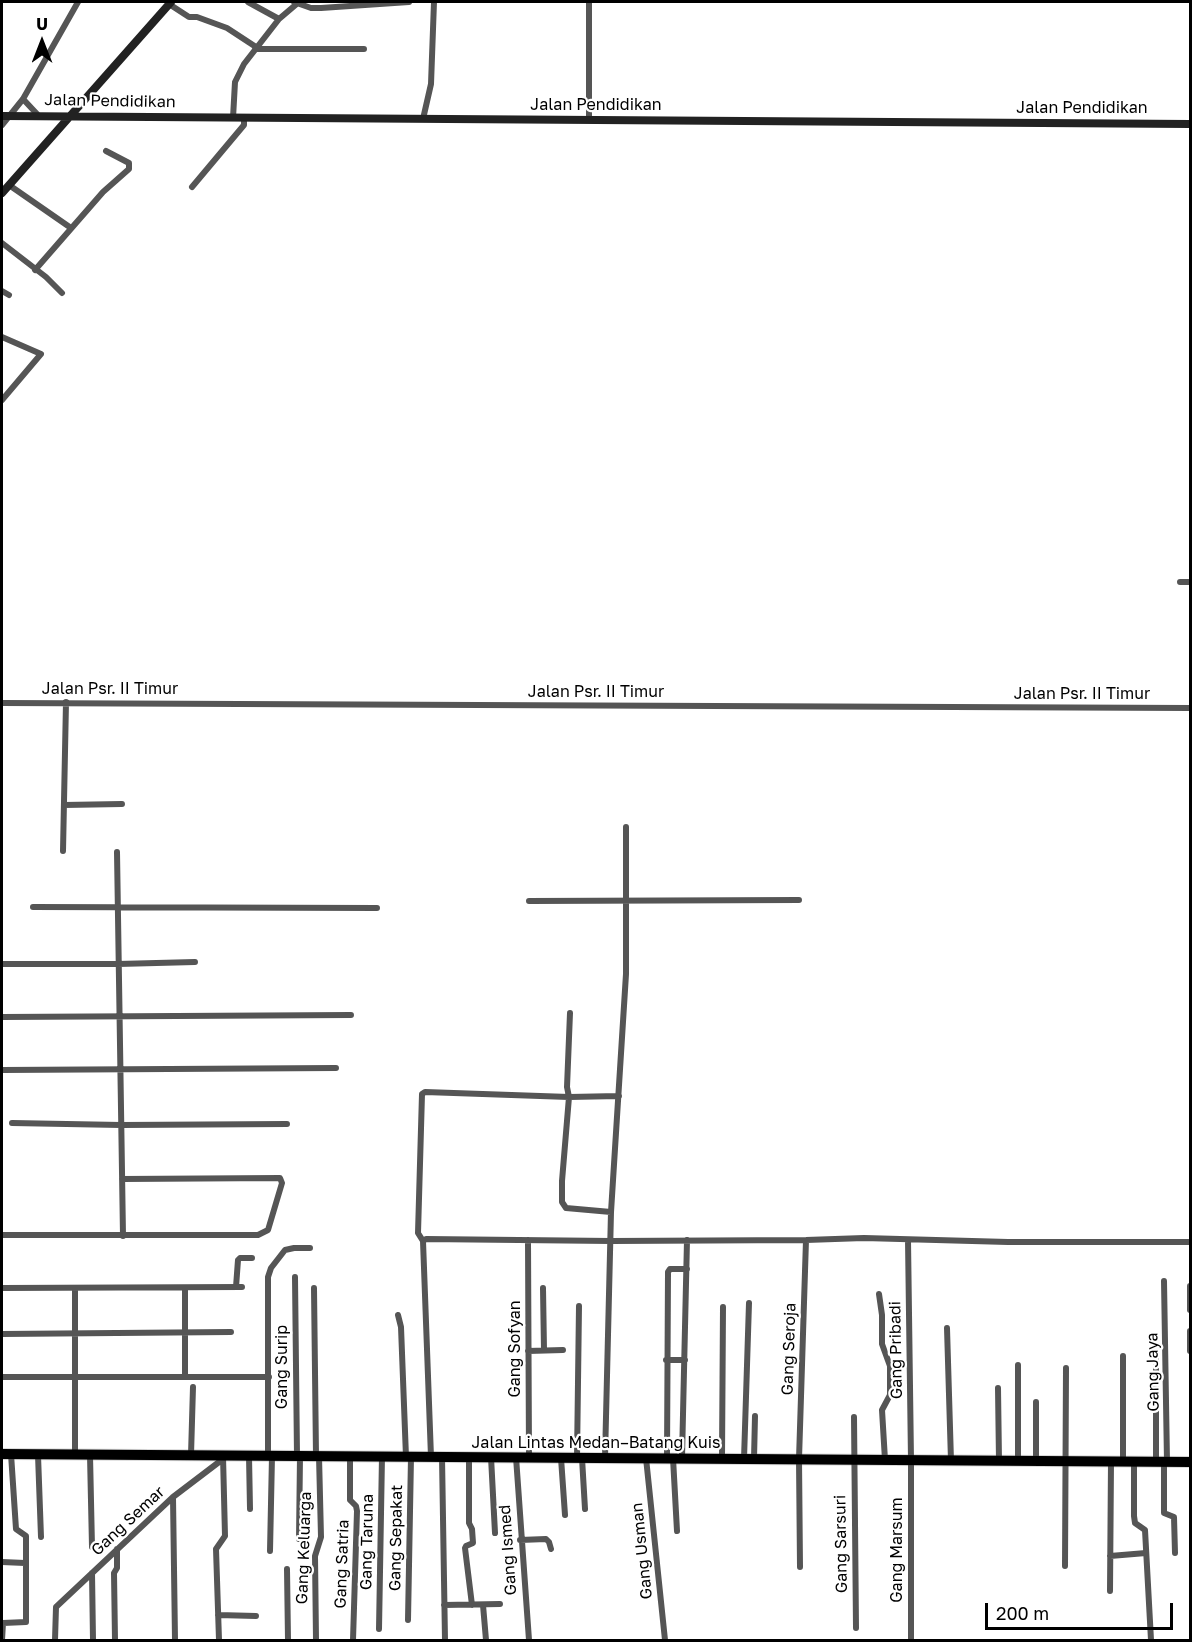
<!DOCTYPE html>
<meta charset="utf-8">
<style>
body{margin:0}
#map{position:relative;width:1192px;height:1642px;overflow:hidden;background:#fff;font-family:"Golos Text",sans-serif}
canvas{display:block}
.frame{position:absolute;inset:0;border:3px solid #000;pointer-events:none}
.north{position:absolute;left:12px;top:12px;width:60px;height:60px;-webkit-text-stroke:4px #fff;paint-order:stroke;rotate:0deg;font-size:16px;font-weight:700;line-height:24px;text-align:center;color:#000}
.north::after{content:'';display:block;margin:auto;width:21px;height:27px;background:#000;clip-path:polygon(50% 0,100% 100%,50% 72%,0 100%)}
.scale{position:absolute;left:985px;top:1603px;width:188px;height:27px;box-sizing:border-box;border:3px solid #000;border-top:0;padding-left:8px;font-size:18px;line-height:21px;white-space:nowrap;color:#000;-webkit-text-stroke:4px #fff;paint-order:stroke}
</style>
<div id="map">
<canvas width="1192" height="1642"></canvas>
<div class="frame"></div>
<div class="north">U</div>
<div class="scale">200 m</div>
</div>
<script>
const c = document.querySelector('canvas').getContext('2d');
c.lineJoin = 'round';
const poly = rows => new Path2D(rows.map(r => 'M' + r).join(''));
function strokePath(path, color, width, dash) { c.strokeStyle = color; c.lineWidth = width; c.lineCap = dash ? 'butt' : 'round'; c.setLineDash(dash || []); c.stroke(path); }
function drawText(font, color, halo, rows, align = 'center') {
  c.font = font + ' "Golos Text",sans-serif'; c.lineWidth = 4.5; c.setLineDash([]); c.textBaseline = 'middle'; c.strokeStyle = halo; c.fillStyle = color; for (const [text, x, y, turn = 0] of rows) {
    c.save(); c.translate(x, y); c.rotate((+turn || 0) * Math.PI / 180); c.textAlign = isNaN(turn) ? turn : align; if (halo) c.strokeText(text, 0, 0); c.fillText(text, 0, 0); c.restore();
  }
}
const highway = poly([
 [2,1454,1190,1462]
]);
strokePath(highway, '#dbdbdb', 12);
strokePath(poly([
 [248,2,279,19],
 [294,2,311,8,321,8,409,2],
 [169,4,189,17,197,17,227,28,256,47],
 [255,49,364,49],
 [23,99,37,114],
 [233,118,235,82,244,64,279,19,299,2],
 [423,119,431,84,434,2],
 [589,120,589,2],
 [2,125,23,99,78,2],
 [9,185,71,228],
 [192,187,244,125,244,118],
 [2,243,46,277,62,293],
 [35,270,103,192,129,169,129,163,106,151],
 [2,291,9,295],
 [2,337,41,354,2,400],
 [1180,582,1190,582],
 [2,703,1190,708],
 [64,805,122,804],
 [63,851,66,702],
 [117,852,123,1236],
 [529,901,799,900],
 [33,907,377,908],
 [2,964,118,964,195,962],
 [2,1017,351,1015],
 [2,1070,336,1068],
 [12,1123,121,1125,287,1124],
 [611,1212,566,1208,562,1202,562,1181,569,1097,619,1096],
 [2,1235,258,1235,268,1230,282,1183,280,1178,122,1179],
 [528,1240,529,1457],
 [908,1240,911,1460,911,1640],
 [423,1241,426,1239,611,1241,806,1240,864,1238,1008,1242,1190,1242],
 [295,1277,297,1456],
 [1164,1281,1167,1462],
 [1190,1286,1190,1310],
 [236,1287,238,1260,240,1258,252,1258],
 [2,1288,242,1287],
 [314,1288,316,1456],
 [543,1288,544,1350],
 [879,1294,882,1315,882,1344,890,1366,890,1395,882,1410,885,1460],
 [398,1315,401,1327,406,1457],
 [947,1328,951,1461],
 [1190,1331,1190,1351],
 [2,1334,231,1332],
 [528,1351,563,1350],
 [666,1360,685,1360],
 [1018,1365,1018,1461],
 [2,1377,269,1377],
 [185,1377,185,1288],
 [998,1388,999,1461],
 [854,1417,856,1628],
 [38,1455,41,1537],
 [75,1455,75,1288],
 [90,1455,92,1547],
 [191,1455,193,1387],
 [249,1456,250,1509],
 [268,1456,268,1277,271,1268,285,1250,294,1248,310,1248],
 [350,1456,350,1500,356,1506,357,1511,353,1640],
 [431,1457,423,1241,418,1233,422,1094,425,1092,569,1097,567,1087,570,1013],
 [442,1457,445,1640],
 [469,1457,469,1523,472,1529,473,1543,466,1546,465,1548,472,1605],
 [491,1457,495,1533],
 [516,1457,529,1640],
 [561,1458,565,1515],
 [577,1458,579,1306],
 [582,1458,585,1509],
 [605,1458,611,1212,626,974,626,827],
 [646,1458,665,1640],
 [667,1458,668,1272,670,1269,687,1269],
 [673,1458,677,1531],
 [682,1458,687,1240],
 [722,1458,723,1307],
 [744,1459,749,1303],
 [754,1459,755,1416],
 [1036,1461,1036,1402],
 [1123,1462,1123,1356],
 [1134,1462,1134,1516,1135,1523,1145,1530,1151,1640],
 [1156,1462,1156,1359],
 [1164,1462,1164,1513,1174,1517,1175,1553],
 [173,1497,175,1640],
 [299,1539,300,1456],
 [520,1540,546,1539,549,1542,551,1549],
 [270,1551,272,1456],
 [1110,1556,1146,1553],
 [2,1562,25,1563],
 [1065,1566,1066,1368],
 [800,1567,799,1459,806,1240],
 [287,1569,288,1640],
 [92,1573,93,1640],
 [1110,1591,1111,1462],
 [444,1605,500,1604],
 [483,1605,486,1640],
 [218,1615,256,1616],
 [408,1620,411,1457],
 [379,1629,382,1456],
 [2,1640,3,1623,26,1622,26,1536,16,1529,11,1454],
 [55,1640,56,1607,173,1497,223,1459],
 [115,1640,114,1573,117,1568,117,1549],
 [219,1640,216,1549,225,1536,223,1456],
 [316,1640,315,1556,321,1537,319,1456]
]), '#555', 6);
strokePath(poly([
 [2,116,1190,124],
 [2,193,171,2]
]), '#222', 8);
strokePath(highway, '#000', 10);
drawText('16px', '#000', '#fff', [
 ["Jalan Pendidikan",110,101,1],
 ["Jalan Pendidikan",596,105],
 ["Jalan Pendidikan",1082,108],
 ["Jalan Psr. II Timur",110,689],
 ["Jalan Psr. II Timur",596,692],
 ["Jalan Psr. II Timur",1082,694],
 ["Gang Sofyan",515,1349,-90],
 ["Gang Seroja",789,1349,-88],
 ["Gang Pribadi",896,1350,-91],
 ["Gang Surip",282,1367,-90],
 ["Gang Jaya",1153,1372,-91],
 ["Jalan Lintas Medan–Batang Kuis",596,1443],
 ["Gang Semar",128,1521,-43],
 ["Gang Sepakat",396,1538,-89],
 ["Gang Taruna",367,1542,-89],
 ["Gang Sarsuri",841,1544,-91],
 ["Gang Keluarga",304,1548,-88],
 ["Gang Ismed",508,1550,-94],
 ["Gang Marsum",897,1550,-90],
 ["Gang Usman",642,1551,-96],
 ["Gang Satria",342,1564,-88]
]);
</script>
